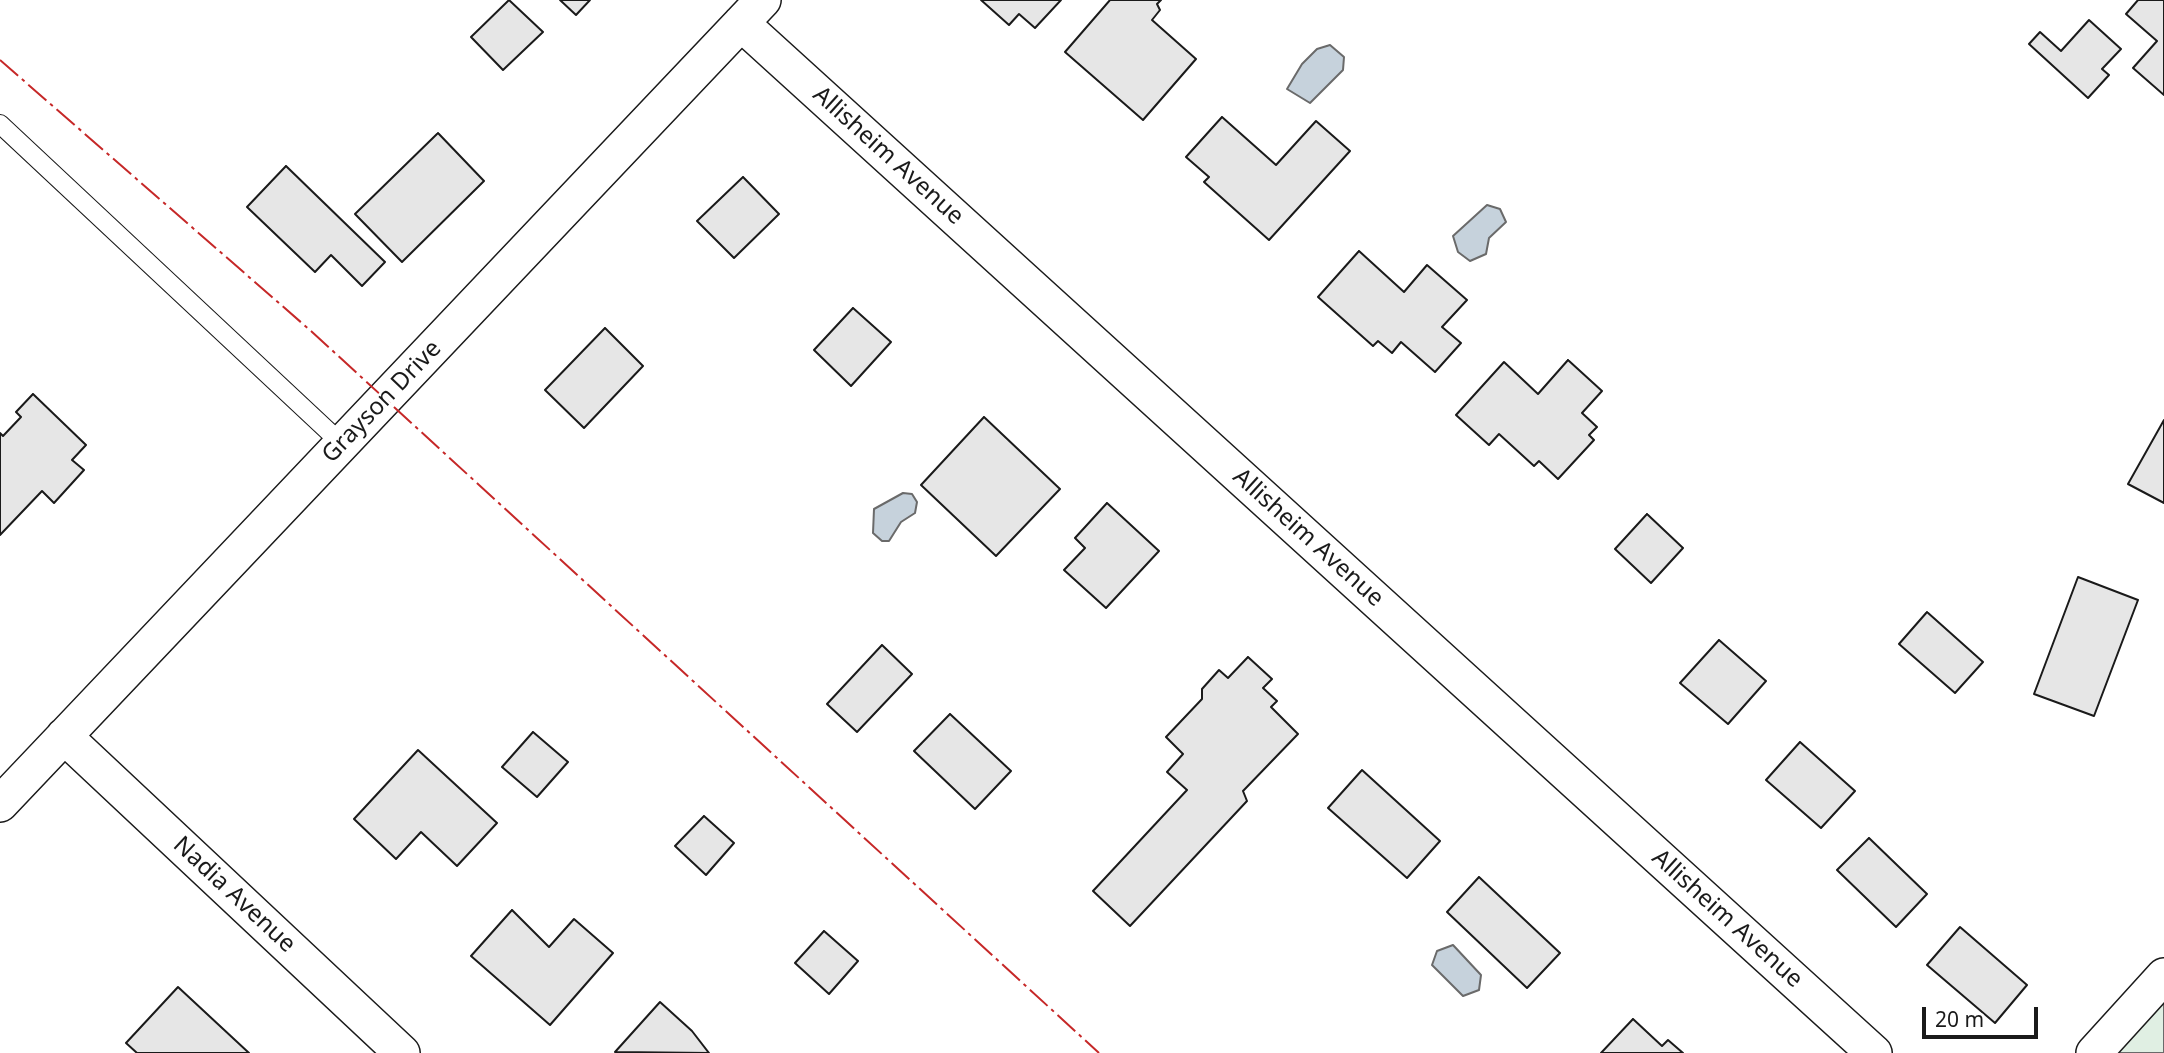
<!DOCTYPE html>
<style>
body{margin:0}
#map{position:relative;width:2164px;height:1053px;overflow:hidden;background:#fff;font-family:"Noto Sans",sans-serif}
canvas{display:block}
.scale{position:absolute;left:1922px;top:1007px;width:116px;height:32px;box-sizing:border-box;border:4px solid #1a1a1a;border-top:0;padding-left:9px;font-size:21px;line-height:24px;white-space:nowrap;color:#1a1a1a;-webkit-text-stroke:5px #fff;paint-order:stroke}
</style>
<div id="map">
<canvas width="2164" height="1053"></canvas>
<div class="scale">20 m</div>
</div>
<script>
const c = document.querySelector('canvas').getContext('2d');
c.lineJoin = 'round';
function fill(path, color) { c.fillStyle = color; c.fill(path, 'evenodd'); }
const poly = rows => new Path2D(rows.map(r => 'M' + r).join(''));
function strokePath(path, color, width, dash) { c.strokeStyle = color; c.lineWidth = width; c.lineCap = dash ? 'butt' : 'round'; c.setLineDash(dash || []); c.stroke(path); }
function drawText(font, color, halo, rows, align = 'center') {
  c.font = font + ' "Noto Sans",sans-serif'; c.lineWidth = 5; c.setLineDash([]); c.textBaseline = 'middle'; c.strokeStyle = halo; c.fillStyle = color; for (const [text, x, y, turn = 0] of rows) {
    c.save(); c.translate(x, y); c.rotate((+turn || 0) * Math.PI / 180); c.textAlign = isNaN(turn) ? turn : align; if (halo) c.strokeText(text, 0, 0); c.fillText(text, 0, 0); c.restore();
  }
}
const green = poly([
 [2164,967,2164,1053,2112,1053,2164,967]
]);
fill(green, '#e0efe3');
strokePath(green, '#6a6a6a', 2);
const water = poly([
 [1330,45,1344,57,1343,70,1310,103,1287,89,1302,64,1317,49,1330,45],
 [1487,205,1500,209,1506,222,1489,238,1486,254,1470,261,1458,252,1453,236,1487,205],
 [903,493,912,494,917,502,915,513,901,522,889,541,882,541,873,533,874,509,903,493],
 [1453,945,1481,975,1479,990,1463,996,1432,965,1437,951,1453,945]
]);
fill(water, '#c6d2dc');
strokePath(water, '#6a6a6a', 2);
const building = poly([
 [509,0,543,32,503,70,471,37,509,0],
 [560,0,590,0,576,15,560,0],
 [981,0,1061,0,1035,28,1019,14,1009,25,981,0],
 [1110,0,1161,0,1157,4,1160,10,1152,20,1196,59,1143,120,1065,52,1110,0],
 [2138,0,2164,0,2164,95,2133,68,2157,41,2126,14,2138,0],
 [2089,20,2121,49,2102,69,2109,75,2088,98,2029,44,2040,32,2061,51,2089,20],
 [1222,117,1276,165,1316,121,1350,151,1269,240,1204,182,1209,177,1186,157,1222,117],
 [438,133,484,181,402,262,355,214,438,133],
 [286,166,385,262,362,286,331,255,315,272,247,207,286,166],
 [743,177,779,214,734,258,697,221,743,177],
 [1359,251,1404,292,1427,265,1467,300,1442,327,1461,343,1435,372,1401,342,1392,353,1378,341,1373,346,1318,297,1359,251],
 [853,308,891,342,851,386,814,350,853,308],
 [605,328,643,366,584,428,545,390,605,328],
 [1568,360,1602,391,1582,413,1597,427,1589,435,1594,440,1558,479,1539,461,1534,466,1499,434,1489,445,1456,415,1504,362,1538,394,1568,360],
 [33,394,86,445,72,460,84,470,54,503,42,491,0,535,0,433,3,436,21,417,16,412,33,394],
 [984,417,1060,489,996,556,921,485,984,417],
 [2164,420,2164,503,2128,484,2164,420],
 [1107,503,1159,551,1106,608,1064,570,1085,548,1075,538,1107,503],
 [1647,514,1683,548,1651,583,1615,549,1647,514],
 [2078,577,2138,600,2094,716,2034,694,2078,577],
 [1927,612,1983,662,1955,693,1899,644,1927,612],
 [1719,640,1766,681,1728,724,1680,683,1719,640],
 [882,645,912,674,857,732,827,704,882,645],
 [1248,657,1272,679,1263,688,1277,701,1271,707,1298,734,1243,791,1247,801,1130,926,1093,891,1187,790,1167,772,1183,754,1166,737,1202,699,1202,689,1219,670,1228,678,1248,657],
 [950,714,1011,771,975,809,914,751,950,714],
 [533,732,568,762,537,797,502,767,533,732],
 [1800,742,1855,791,1821,828,1766,780,1800,742],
 [418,750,497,823,457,866,421,832,396,859,354,819,418,750],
 [1362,770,1440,841,1407,878,1328,808,1362,770],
 [704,816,734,843,706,875,675,846,704,816],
 [1869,838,1927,894,1896,927,1837,870,1869,838],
 [1479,877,1560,953,1527,988,1447,912,1479,877],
 [512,910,549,947,574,919,613,953,550,1025,471,956,512,910],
 [1960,927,2027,985,1995,1023,1927,965,1960,927],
 [824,931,858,961,829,994,795,963,824,931],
 [178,987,249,1053,137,1053,126,1043,178,987],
 [660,1002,692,1031,709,1053,615,1052,660,1002],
 [1633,1019,1662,1046,1668,1040,1683,1053,1601,1053,1633,1019]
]);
fill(building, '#e6e6e6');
strokePath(building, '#1a1a1a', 2);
const service = poly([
 [0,124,342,444]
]);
const minor = poly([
 [741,23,1874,1053],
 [64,736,402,1053],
 [0,804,763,0],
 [2094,1053,2164,976]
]);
strokePath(service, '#1a1a1a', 20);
strokePath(minor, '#1a1a1a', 38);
strokePath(service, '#fff', 18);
strokePath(minor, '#fff', 35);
strokePath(poly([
 [0,60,311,331,1099,1053]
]), '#c62828', 2, [24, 5, 3.5, 5]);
drawText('24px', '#1a1a1a', '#fff', [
 ["Allisheim Avenue",888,156,42],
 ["Grayson Drive",382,402,-46],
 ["Allisheim Avenue",1308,538,42],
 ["Nadia Avenue",234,895,43],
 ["Allisheim Avenue",1727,919,42]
]);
</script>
